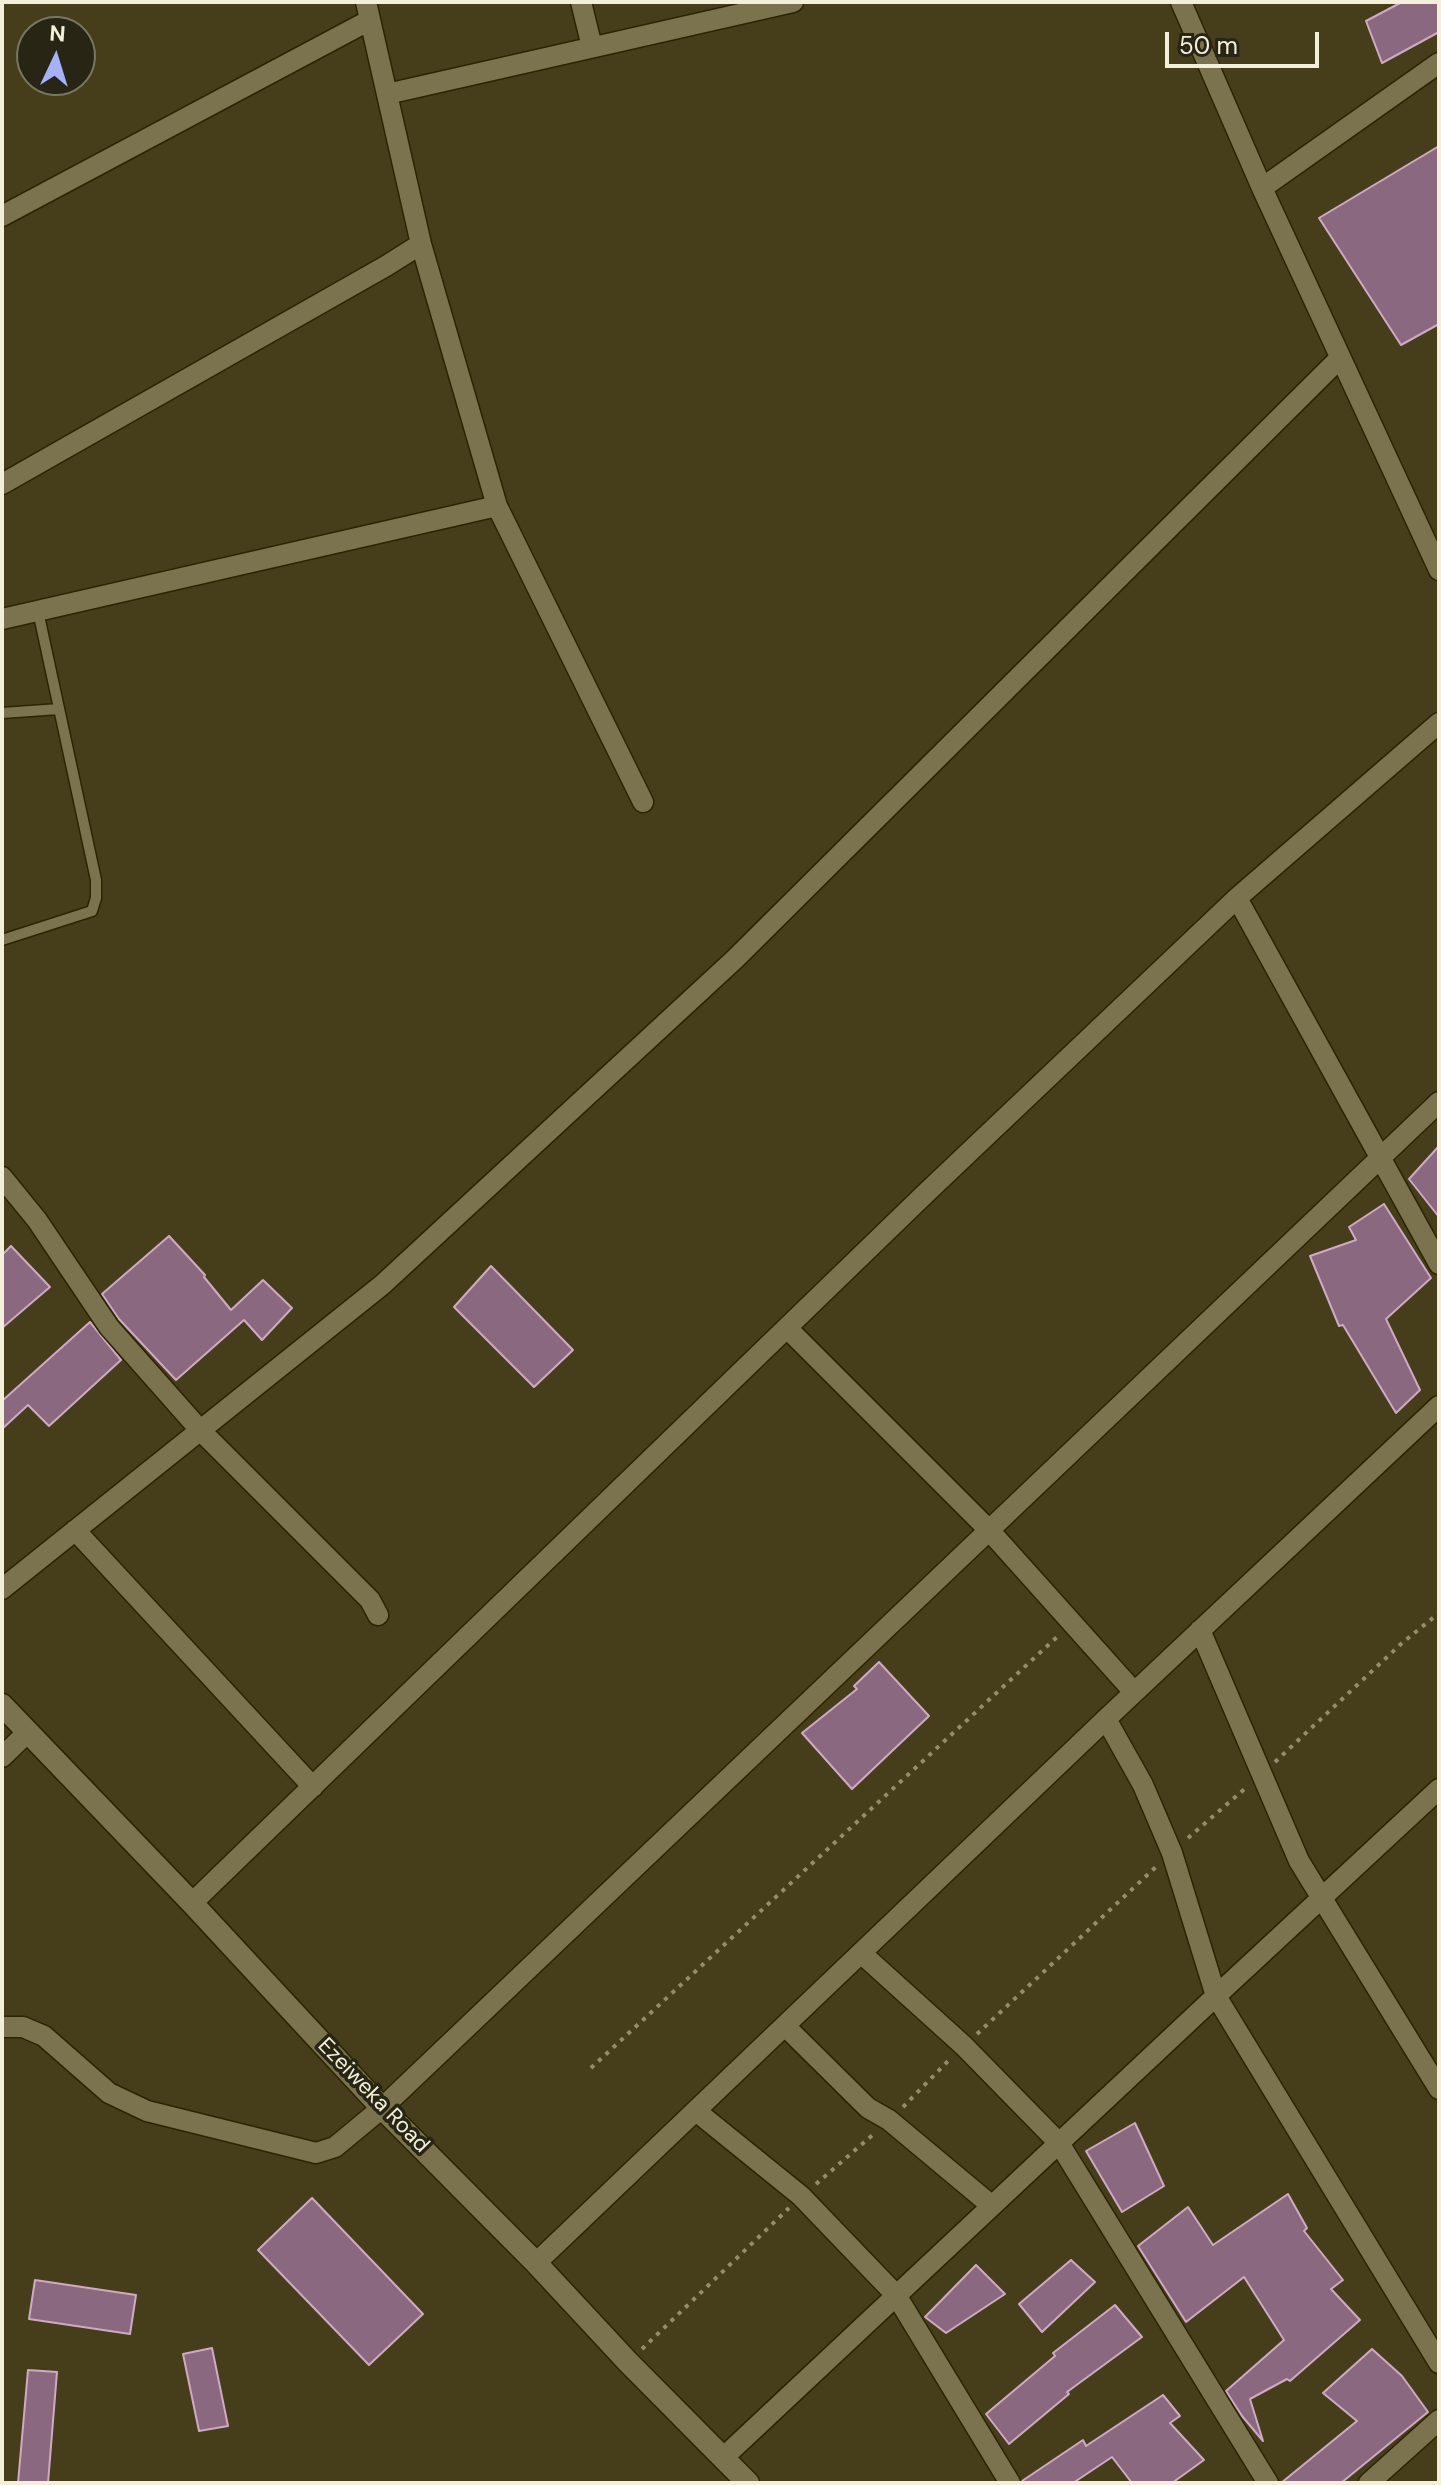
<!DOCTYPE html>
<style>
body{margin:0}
#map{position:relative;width:1441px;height:2485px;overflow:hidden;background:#463e1a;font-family:"DM Sans",sans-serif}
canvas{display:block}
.frame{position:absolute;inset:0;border:4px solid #f3efdb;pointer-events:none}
.north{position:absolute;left:16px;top:16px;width:80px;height:80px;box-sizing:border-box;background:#282515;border:2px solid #797664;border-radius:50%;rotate:4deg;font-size:22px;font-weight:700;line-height:32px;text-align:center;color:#f3efdb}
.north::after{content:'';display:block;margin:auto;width:28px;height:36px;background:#a6b1fc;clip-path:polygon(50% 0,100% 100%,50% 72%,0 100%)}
.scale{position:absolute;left:1165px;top:32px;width:154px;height:36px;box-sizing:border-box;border:4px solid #f3efdb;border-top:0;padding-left:10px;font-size:24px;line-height:28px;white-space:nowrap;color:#f3efdb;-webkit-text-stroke:6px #282515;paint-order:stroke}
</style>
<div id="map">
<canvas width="1441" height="2485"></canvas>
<div class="frame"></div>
<div class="north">N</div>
<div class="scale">50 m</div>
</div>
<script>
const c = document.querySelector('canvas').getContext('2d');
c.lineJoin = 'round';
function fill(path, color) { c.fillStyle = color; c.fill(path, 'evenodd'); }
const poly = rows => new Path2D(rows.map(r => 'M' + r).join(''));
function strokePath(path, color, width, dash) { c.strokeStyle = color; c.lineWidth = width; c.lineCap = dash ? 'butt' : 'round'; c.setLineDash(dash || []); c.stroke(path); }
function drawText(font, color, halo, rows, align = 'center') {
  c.font = font + ' "DM Sans",sans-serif'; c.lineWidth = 7; c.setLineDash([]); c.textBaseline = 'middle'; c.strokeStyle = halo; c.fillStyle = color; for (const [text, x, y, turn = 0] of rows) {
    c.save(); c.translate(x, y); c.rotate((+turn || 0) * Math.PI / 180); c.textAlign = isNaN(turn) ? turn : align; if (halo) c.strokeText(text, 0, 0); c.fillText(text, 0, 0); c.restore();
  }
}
const building = poly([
 [1402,2,1439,2,1439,32,1382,63,1366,21,1402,2],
 [1439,146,1439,324,1401,345,1319,218,1439,146],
 [1439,1146,1439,1217,1409,1179,1439,1146],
 [1384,1204,1431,1278,1386,1319,1420,1390,1396,1413,1343,1325,1339,1326,1310,1256,1356,1240,1349,1227,1384,1204],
 [169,1236,205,1275,204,1277,231,1310,263,1280,292,1308,262,1340,244,1320,176,1380,119,1319,102,1294,169,1236],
 [11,1246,50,1287,2,1328,2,1255,11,1246],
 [491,1266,573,1350,534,1387,454,1307,491,1266],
 [90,1322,121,1360,49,1426,28,1405,2,1429,2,1401,90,1322],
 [879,1662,929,1716,852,1789,802,1733,857,1689,854,1686,879,1662],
 [1135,2123,1164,2186,1122,2212,1086,2151,1135,2123],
 [1288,2194,1307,2228,1304,2231,1343,2280,1331,2289,1360,2320,1290,2381,1287,2379,1250,2399,1263,2441,1242,2416,1226,2391,1284,2340,1244,2277,1186,2322,1138,2246,1188,2207,1213,2245,1288,2194],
 [312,2198,423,2314,369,2365,258,2250,312,2198],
 [1071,2260,1095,2282,1042,2332,1019,2304,1071,2260],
 [976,2265,1005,2294,946,2333,925,2317,976,2265],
 [35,2280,136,2295,130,2334,29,2319,35,2280],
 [1115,2305,1142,2337,1067,2392,1069,2394,1009,2444,986,2414,1055,2356,1053,2353,1115,2305],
 [212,2348,228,2426,199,2431,183,2354,212,2348],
 [1372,2349,1402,2376,1428,2412,1341,2483,1281,2483,1357,2421,1323,2393,1372,2349],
 [28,2370,57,2372,48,2483,18,2483,28,2370],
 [1163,2395,1180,2416,1170,2423,1204,2460,1172,2483,1132,2483,1112,2457,1073,2483,1023,2483,1022,2481,1083,2440,1086,2446,1163,2395]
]);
fill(building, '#8a6880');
strokePath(building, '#ceaac3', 2);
const service = poly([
 [2,713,59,709],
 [2,940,92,911,96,898,96,880,38,611]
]);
const minor = poly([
 [366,2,421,244,497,506,643,802],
 [581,2,592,47],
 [1181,2,1262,188,1439,570],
 [387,94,793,2],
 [1262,188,1439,63],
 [2,216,370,20],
 [2,484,386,266,421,244],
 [2,619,497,506],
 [1237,898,1439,1264],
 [2,1177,37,1220,109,1327,200,1430,370,1600,378,1615],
 [787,1328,988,1529,1134,1692],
 [75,1530,313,1787],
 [2,1589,382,1285,735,959,1340,358],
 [1200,1630,1299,1861,1439,2089],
 [2,1757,28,1732],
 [1439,1789,1216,1996,1439,2363],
 [192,1903,925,1194,1237,898,1439,723],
 [861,1953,964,2046,1059,2143,1268,2483],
 [785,2026,868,2108,889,2120,992,2206],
 [2,2027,23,2027,44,2036,109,2093,147,2111,316,2153,335,2147,382,2108,1439,1102],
 [696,2111,801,2196,896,2295,1010,2483],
 [536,2263,1106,1719,1439,1406],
 [724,2457,1216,1996,1172,1853,1143,1785,1106,1719],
 [1369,2483,1439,2420]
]);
const secondary = poly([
 [2,1705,192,1903,382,2108,536,2263,628,2362,748,2483]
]);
strokePath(service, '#2c2400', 13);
strokePath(minor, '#2c2400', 23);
strokePath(secondary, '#2c2400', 25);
strokePath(poly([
 [1275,1762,1402,1643,1439,1613],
 [1188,1838,1248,1786],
 [977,2034,1158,1865],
 [591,2068,1058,1636],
 [903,2107,950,2059],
 [816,2184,876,2132],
 [642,2349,789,2208]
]), '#938d70', 4, [4, 6]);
strokePath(service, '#7b734e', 10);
strokePath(minor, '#7b734e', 20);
strokePath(secondary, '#7b734e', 22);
drawText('22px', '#f3efdb', '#282515', [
 ["Ezeiweka Road",373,2096,46]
]);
</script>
